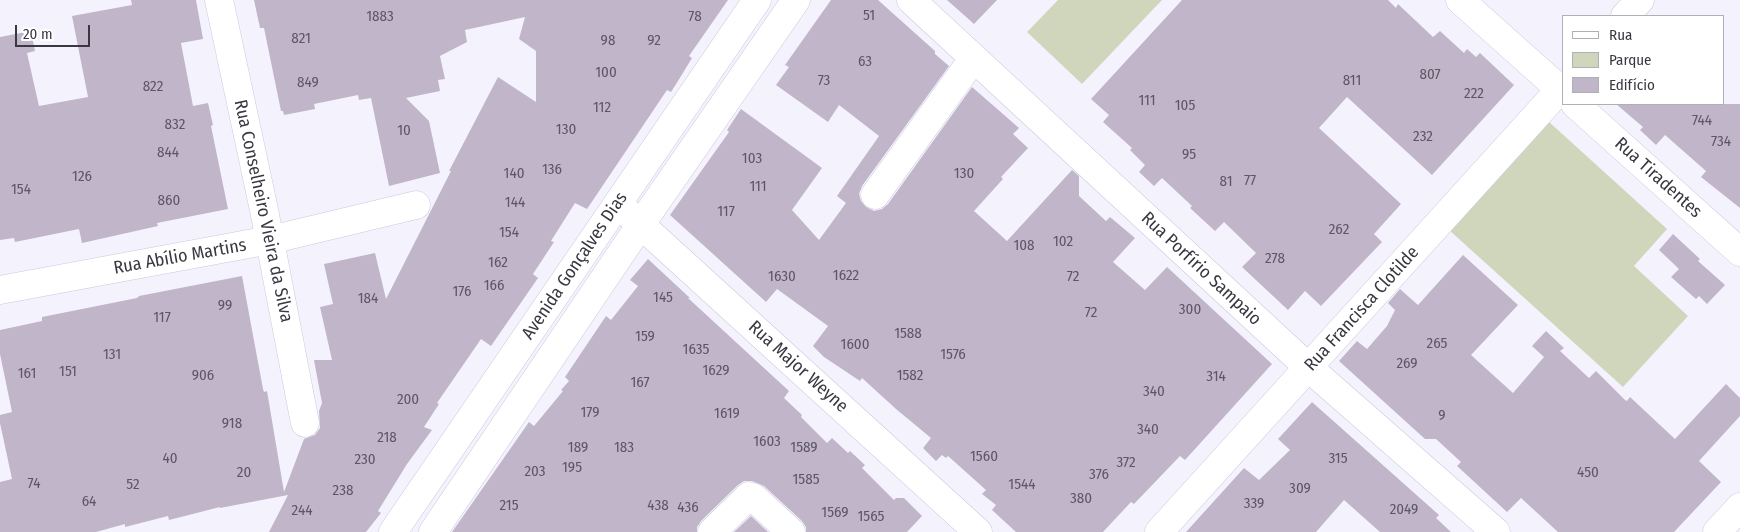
<!DOCTYPE html>
<meta charset="utf-8">
<style>
body{margin:0}
#map{position:relative;width:1740px;height:532px;overflow:hidden;background:#f4f3fd;font-family:"Fira Sans Condensed",sans-serif}
canvas{display:block}
.legend{position:absolute;left:1562px;top:15px;width:162px;height:90px;box-sizing:border-box;background:#fff;border:1px solid #b0afb3;margin:0;padding:6px 9px;list-style:none;font-size:15px;color:#393841}
.legend li{display:flex;align-items:center;gap:10px;height:25px}
.legend b{width:25px;border:1px solid #b0afb3}
.scale{position:absolute;left:15px;top:25px;width:75px;height:22px;box-sizing:border-box;border:2px solid #393841;border-top:0;padding-left:6px;font-size:15px;line-height:18px;white-space:nowrap;color:#393841;-webkit-text-stroke:4px #fff;paint-order:stroke}
</style>
<div id="map">
<canvas width="1740" height="532"></canvas>
<ul class="legend">
<li><b style="height:6px;background:#fff"></b>Rua</li>
<li><b style="height:14px;background:#d0d6bc"></b>Parque</li>
<li><b style="height:14px;background:#c1b5ca"></b>Edifício</li>
</ul>
<div class="scale">20 m</div>
</div>
<script>
const c = document.querySelector('canvas').getContext('2d');
c.lineJoin = 'round';
function fill(path, color) { c.fillStyle = color; c.fill(path, 'evenodd'); }
const poly = rows => new Path2D(rows.map(r => 'M' + r).join(''));
function strokePath(path, color, width, dash) { c.strokeStyle = color; c.lineWidth = width; c.lineCap = dash ? 'butt' : 'round'; c.setLineDash(dash || []); c.stroke(path); }
function drawText(font, color, halo, rows, align = 'center') {
  c.font = font + ' "Fira Sans Condensed",sans-serif'; c.lineWidth = 5; c.setLineDash([]); c.textBaseline = 'middle'; c.strokeStyle = halo; c.fillStyle = color; for (const [text, x, y, turn = 0] of rows) {
    c.save(); c.translate(x, y); c.rotate((+turn || 0) * Math.PI / 180); c.textAlign = isNaN(turn) ? turn : align; if (halo) c.strokeText(text, 0, 0); c.fillText(text, 0, 0); c.restore();
  }
}
fill(poly([
 [1058,0,1162,0,1082,84,1027,32],
 [1548,121,1667,229,1634,266,1688,316,1623,387,1449,230]
]), '#d0d6bc');
fill(poly([
 [131,0,196,0,203,39,181,43,193,106,208,103,213,125,211,126,228,209,157,223,158,226,82,243,79,229,15,242,14,238,0,240,0,37,31,31,35,51,27,53,39,106,88,97,72,16,132,5],
 [254,0,728,0,689,56,692,58,678,81,671,92,667,90,587,209,575,203,551,241,554,242,533,274,538,278,491,346,481,339,437,403,439,404,424,427,432,430,407,464,378,511,381,513,366,532,269,532,288,495,220,508,220,507,169,520,168,516,125,527,125,524,96,532,0,532,0,482,12,479,0,423,0,415,12,412,0,354,0,330,42,321,42,317,137,298,139,296,242,276,263,389,264,392,267,391,284,492,304,439,315,435,320,428,319,411,322,403,314,360,332,360,320,307,333,304,324,264,375,253,386,299,451,171,449,171,498,77,536,102,536,51,519,39,525,17,465,30,467,42,440,56,445,79,438,80,440,91,406,98,429,121,440,173,389,186,371,98,359,100,358,95,314,104,315,109,284,115,283,111,281,111,264,28,260,28],
 [831,0,878,0,935,51,935,54,949,66,862,186,859,194,861,201,866,207,874,211,882,209,888,204,972,87,1019,128,1013,134,1028,148,1001,177,1003,179,974,211,1007,241,1072,170,1079,176,1079,196,1106,221,1110,217,1135,238,1113,262,1145,290,1167,267,1272,364,1185,460,1180,456,1134,504,1131,502,1103,532,1016,532,992,510,996,505,982,494,986,490,948,456,946,458,942,455,936,461,923,448,931,438,896,409,862,378,860,381,824,357,813,346,828,326,777,289,766,302,670,215,729,132,727,130,741,109,822,168,792,210,819,240,846,203,837,196,879,136,839,105,828,122,776,85,789,67,785,65],
 [947,0,997,0,974,24],
 [1182,0,1388,0,1396,8,1398,4,1433,37,1440,31,1464,53,1467,49,1476,57,1480,53,1514,85,1432,175,1347,97,1319,128,1401,204,1374,234,1382,242,1321,306,1305,291,1288,310,1242,267,1256,253,1224,222,1215,231,1190,208,1192,206,1162,178,1154,186,1139,172,1145,165,1130,150,1132,148,1103,122,1109,115,1091,99],
 [1616,104,1740,104,1740,208,1701,177,1706,171,1665,135,1656,145,1640,130,1643,127],
 [1673,234,1700,259,1698,261,1725,285,1707,304,1699,296,1696,299,1671,277,1679,269,1659,250],
 [1463,255,1518,305,1471,355,1513,393,1544,357,1532,346,1546,331,1564,348,1560,351,1589,378,1596,371,1625,400,1627,401,1630,397,1675,439,1726,384,1740,398,1740,416,1699,461,1721,482,1674,532,1558,532,1521,498,1507,512,1457,466,1461,462,1436,439,1425,439,1339,361,1357,341,1367,349,1387,326,1395,310,1388,303,1400,289,1418,305],
 [648,259,690,298,688,298,789,391,784,398,802,415,801,417,827,443,832,438,848,453,850,451,865,465,862,468,894,500,896,498,904,498,922,516,907,532,806,532,806,527,802,521,764,486,752,481,744,481,738,485,701,521,697,527,697,532,452,532,529,422,534,426,563,391,561,390,569,381,565,377,606,316,611,320,638,286,630,280],
 [1312,402,1439,515,1436,518,1451,532,1380,532,1344,500,1316,532,1186,532,1244,468,1259,480,1290,450,1278,439],
 [751,516,768,532,734,532]
]), '#c1b5ca');
const minor = poly([
 [219,0,264,210,305,423],
 [911,0,1309,368,1496,532],
 [1460,0,1564,93],
 [1625,16,1640,0],
 [1575,104,1740,252],
 [875,195,973,59],
 [628,213,978,532],
 [0,290,270,240,416,205],
 [393,532,757,0],
 [433,532,641,224,796,0],
 [712,532,749,496,753,497,791,532],
 [1159,532,1564,85],
 [1717,532,1740,507]
]);
strokePath(minor, '#cac7de', 29);
strokePath(minor, '#fff', 28);
drawText('15px', '#5b5763', null, [
 ["51",869,16],
 ["1883",380,17],
 ["78",695,17],
 ["821",301,39],
 ["98",608,41],
 ["92",654,41],
 ["63",865,62],
 ["100",606,73],
 ["807",1430,75],
 ["73",824,81],
 ["811",1352,81],
 ["849",308,83],
 ["822",153,87],
 ["222",1474,94],
 ["111",1147,101],
 ["105",1185,106],
 ["112",602,108],
 ["744",1702,121],
 ["832",175,125],
 ["130",566,130],
 ["10",404,131],
 ["232",1423,137],
 ["734",1721,142],
 ["844",168,153],
 ["95",1189,155],
 ["103",752,159],
 ["136",552,170],
 ["140",514,174],
 ["130",964,174],
 ["126",82,177],
 ["77",1250,181],
 ["81",1226,182],
 ["111",758,187],
 ["154",21,190],
 ["860",169,201],
 ["144",515,203],
 ["117",726,212],
 ["262",1339,230],
 ["154",509,233],
 ["102",1063,242],
 ["108",1024,246],
 ["278",1275,259],
 ["162",498,263],
 ["1622",846,276],
 ["1630",782,277],
 ["72",1073,277],
 ["166",494,286],
 ["176",462,292],
 ["145",663,298],
 ["184",368,299],
 ["99",225,306],
 ["300",1190,310],
 ["72",1091,313],
 ["117",162,318],
 ["1588",908,334],
 ["159",645,337],
 ["265",1437,344],
 ["1600",855,345],
 ["1635",696,350],
 ["131",112,355],
 ["1576",953,355],
 ["269",1407,364],
 ["1629",716,371],
 ["151",68,372],
 ["161",27,374],
 ["906",203,376],
 ["1582",910,376],
 ["314",1216,377],
 ["167",640,383],
 ["340",1154,392],
 ["200",408,400],
 ["179",590,413],
 ["1619",727,414],
 ["9",1442,416],
 ["918",232,424],
 ["340",1148,430],
 ["218",387,438],
 ["1603",767,442],
 ["189",578,448],
 ["183",624,448],
 ["1589",804,448],
 ["1560",984,457],
 ["40",170,459],
 ["315",1338,459],
 ["230",365,460],
 ["372",1126,463],
 ["195",572,468],
 ["203",535,472],
 ["20",244,473],
 ["450",1588,473],
 ["376",1099,475],
 ["1585",806,480],
 ["74",34,484],
 ["52",133,485],
 ["1544",1022,485],
 ["309",1300,489],
 ["238",343,491],
 ["380",1081,499],
 ["64",89,502],
 ["339",1254,504],
 ["215",509,506],
 ["438",658,506],
 ["436",688,508],
 ["2049",1404,510],
 ["244",302,511],
 ["1569",835,513],
 ["1565",871,517]
]);
drawText('18px', '#393841', '#fff', [
 ["Rua Tiradentes",1658,178,42],
 ["Rua Conselheiro Vieira da Silva",263,211,78],
 ["Rua Abílio Martins",180,257,-10],
 ["Avenida Gonçalves Dias",575,266,-56],
 ["Rua Porfírio Sampaio",1201,269,43],
 ["Rua Francisca Clotilde",1362,309,-48],
 ["Rua Major Weyne",798,367,42]
]);
</script>
